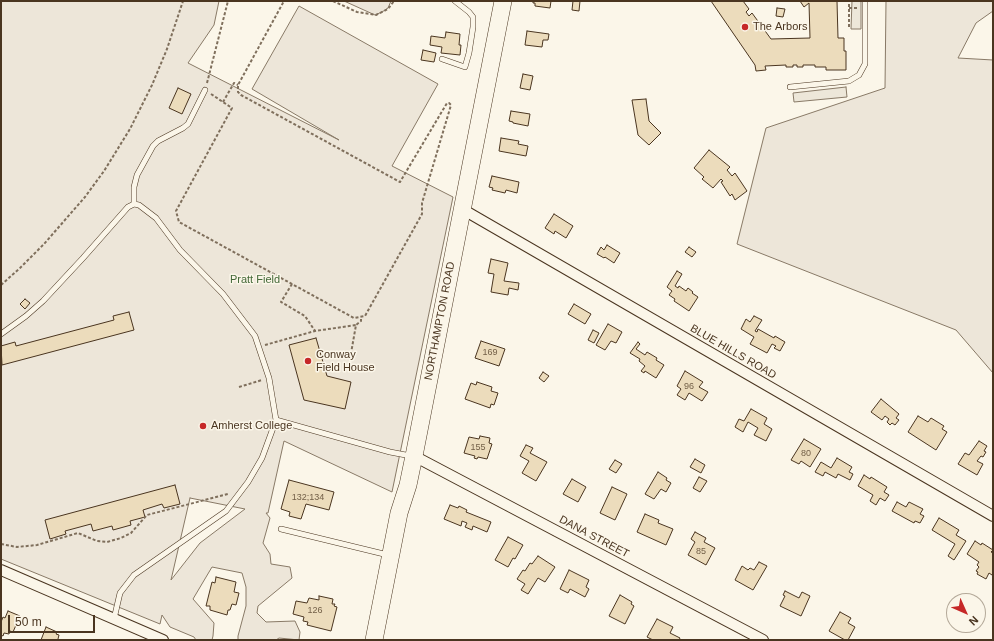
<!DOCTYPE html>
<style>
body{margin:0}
#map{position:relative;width:994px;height:641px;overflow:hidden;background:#fbf6e9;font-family:Arial,sans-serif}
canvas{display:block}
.frame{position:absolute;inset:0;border:2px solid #4a3520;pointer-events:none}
.north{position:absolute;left:946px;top:593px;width:40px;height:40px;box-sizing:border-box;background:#fbf6e9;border:1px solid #b4a999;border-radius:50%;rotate:135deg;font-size:11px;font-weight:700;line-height:16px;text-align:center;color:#4a3520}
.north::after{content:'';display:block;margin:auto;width:14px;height:18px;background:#c62828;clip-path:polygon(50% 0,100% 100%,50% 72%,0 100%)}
.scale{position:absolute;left:8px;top:615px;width:87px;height:18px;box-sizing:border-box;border:2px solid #4a3520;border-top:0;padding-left:5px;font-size:12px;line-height:14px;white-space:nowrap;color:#4a3520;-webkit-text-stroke:3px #fbf6e9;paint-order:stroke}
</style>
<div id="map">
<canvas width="994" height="641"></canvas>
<div class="frame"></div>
<div class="north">N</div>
<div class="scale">50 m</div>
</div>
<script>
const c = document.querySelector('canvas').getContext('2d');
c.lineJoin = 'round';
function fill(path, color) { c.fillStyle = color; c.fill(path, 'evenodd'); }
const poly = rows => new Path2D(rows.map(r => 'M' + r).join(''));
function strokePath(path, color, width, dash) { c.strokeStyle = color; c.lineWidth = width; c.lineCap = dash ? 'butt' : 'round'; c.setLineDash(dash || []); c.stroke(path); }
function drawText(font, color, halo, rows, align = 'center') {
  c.font = font + ' Arial,sans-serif'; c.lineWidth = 3; c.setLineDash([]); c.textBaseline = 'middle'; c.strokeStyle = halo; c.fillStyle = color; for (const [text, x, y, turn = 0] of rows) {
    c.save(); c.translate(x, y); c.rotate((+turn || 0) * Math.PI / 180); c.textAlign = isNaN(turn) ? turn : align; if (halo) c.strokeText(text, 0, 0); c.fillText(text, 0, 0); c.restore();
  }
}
const green = poly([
 [1,1,219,1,214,25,188,63,339,140,252,89,299,6,438,84,392,166,453,197,392,492,284,441,268,513,266,513,270,518,263,543,270,554,271,564,290,567,292,578,258,606,257,613,266,622,295,621,300,632,299,640,279,638,276,640,238,640,238,636,246,606,246,587,242,573,212,567,193,599,214,623,213,636,212,640,196,640,194,637,170,627,162,615,160,624,1,559,1,1],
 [190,498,245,509,200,543,171,580,190,498],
 [344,1,391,1,388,8,382,12,375,15,344,1],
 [886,1,993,1,993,11,976,23,958,58,993,60,993,373,956,330,737,244,766,128,885,88,886,1]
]);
fill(green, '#ede6d9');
strokePath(green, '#887966', 1);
const parking = poly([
 [852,1,861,1,861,29,851,29,852,1],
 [846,87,847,97,794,102,793,93,846,87]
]);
fill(parking, '#ede7d9');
strokePath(parking, '#887966', 1);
const building = poly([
 [533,1,551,1,550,8,535,6,535,3,533,3,533,1],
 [573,1,580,1,579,11,572,10,573,1],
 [711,1,743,1,749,9,746,12,749,16,752,13,771,39,810,38,809,3,804,7,800,1,837,1,838,38,844,38,844,51,846,51,846,70,826,70,826,67,815,67,815,65,803,65,803,67,797,67,797,65,793,65,793,67,786,67,786,65,765,66,766,70,756,71,755,65,711,1],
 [777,8,785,9,783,17,776,16,777,8],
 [527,31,549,34,548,40,543,40,542,47,525,45,527,31],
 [446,32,460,34,459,45,461,45,460,55,441,53,442,47,430,45,431,36,445,38,446,32],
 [423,50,436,53,434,62,421,60,423,50],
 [523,74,533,76,530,90,520,88,523,74],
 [178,88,191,94,182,114,169,108,178,88],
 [646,99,649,121,661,133,649,145,638,135,632,100,646,99],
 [511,111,530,114,528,126,513,123,513,122,509,121,511,111],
 [501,138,519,141,518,144,528,146,526,156,499,151,501,138],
 [709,150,730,167,727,170,732,176,735,173,747,191,735,200,732,194,730,196,721,182,723,181,721,179,713,188,702,179,704,177,694,168,709,150],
 [492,176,519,182,517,193,506,190,505,193,492,190,493,188,489,187,492,176],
 [554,214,573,226,566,238,555,231,554,234,545,228,554,214],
 [607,245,620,253,614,263,605,257,604,258,597,254,601,247,604,250,607,245],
 [689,247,696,252,692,257,685,252,689,247],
 [491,259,508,263,504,281,519,283,518,290,509,288,508,295,491,292,494,274,488,273,491,259],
 [677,271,682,274,675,286,678,288,679,286,686,291,688,288,693,292,692,293,698,297,689,311,674,301,675,299,669,295,672,291,667,287,677,271],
 [25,299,30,303,25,309,20,304,25,299],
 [574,304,591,314,585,324,568,314,574,304],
 [129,312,134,330,2,365,1,346,15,342,16,346,114,320,113,316,129,312],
 [754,316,762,320,755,331,757,332,758,329,774,338,775,336,785,342,780,351,774,348,776,346,772,344,767,353,750,344,754,337,741,329,746,319,750,322,754,316],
 [608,324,622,332,616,343,611,341,605,350,596,345,608,324],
 [593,330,599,333,594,343,588,340,593,330],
 [316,338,327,376,351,382,345,409,304,400,289,345,316,338],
 [481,341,505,349,499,366,475,358,481,341],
 [638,342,640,344,636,349,645,355,647,352,657,358,656,360,664,365,656,378,645,371,644,373,641,371,645,366,639,361,640,359,630,353,638,342],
 [685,371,703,382,699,387,708,392,702,401,689,393,685,400,677,395,681,389,677,386,685,371],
 [543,372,549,376,544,382,539,378,543,372],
 [477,382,492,387,491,391,498,393,494,405,491,404,490,408,465,399,471,383,476,385,477,382],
 [881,399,899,414,896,418,899,420,895,425,892,423,890,425,887,422,889,419,885,416,882,420,871,412,881,399],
 [751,409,767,418,764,424,772,429,766,441,754,435,758,428,748,422,743,432,735,427,739,419,744,421,751,409],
 [918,416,928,422,931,418,944,426,942,429,947,432,936,450,908,432,918,416],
 [480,436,490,438,489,443,492,444,487,459,478,457,477,459,474,458,475,456,464,453,469,437,479,439,480,436],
 [804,439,821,449,810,467,801,461,799,464,791,460,804,439],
 [979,441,987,446,984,451,986,452,983,457,981,456,977,461,983,464,977,475,958,464,965,453,969,455,979,441],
 [526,445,533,448,530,453,547,462,536,481,522,473,529,461,520,456,526,445],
 [837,458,852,467,849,472,853,474,850,480,838,474,836,478,825,472,823,476,815,472,821,462,831,468,837,458],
 [695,459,705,465,701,473,690,467,695,459],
 [615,460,622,464,616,473,609,469,615,460],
 [658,472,667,478,666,480,671,483,666,492,661,489,654,499,645,494,658,472],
 [864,475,870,479,871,477,887,487,884,492,889,495,885,501,880,498,876,505,870,501,873,495,858,486,864,475],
 [699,477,707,481,700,492,693,488,699,477],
 [572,479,586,487,578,502,563,494,572,479],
 [289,480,334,492,329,510,306,504,301,519,289,516,290,512,281,509,289,480],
 [175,485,180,504,164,508,162,504,143,510,145,517,130,521,131,525,113,530,112,526,93,531,91,524,65,531,66,534,50,539,45,520,175,485],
 [612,487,627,494,615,520,600,513,612,487],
 [897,502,906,507,909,502,923,509,920,514,924,516,920,523,915,521,914,523,892,511,897,502],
 [450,505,458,508,459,506,467,510,466,512,491,522,487,532,473,526,472,530,465,527,467,523,462,521,461,526,444,519,450,505],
 [645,514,659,520,658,523,673,529,666,545,637,532,645,514],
 [939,518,959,530,956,535,966,541,954,560,948,556,955,544,932,530,939,518],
 [695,532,706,538,704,542,715,548,706,565,688,555,695,542,691,539,695,532],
 [508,537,523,545,515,559,513,558,508,567,495,560,508,537],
 [975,541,981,545,982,543,993,550,991,552,993,553,993,574,992,575,989,573,986,579,977,574,978,572,976,571,979,567,977,565,979,562,967,554,975,541],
 [538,556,555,567,545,582,538,578,528,594,521,590,525,584,517,579,523,570,525,571,530,563,532,564,538,556],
 [759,562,767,566,753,590,735,580,742,566,748,570,750,568,754,570,759,562],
 [569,570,589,580,586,587,589,589,585,597,570,589,568,593,560,589,569,570],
 [216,577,236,582,234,592,239,593,236,605,232,604,230,610,228,610,227,615,210,610,210,606,206,606,212,582,215,583,216,577],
 [785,591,799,598,802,592,810,596,801,616,780,606,785,596,783,595,785,591],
 [620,595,632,602,631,604,634,606,625,624,609,616,620,595],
 [319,596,333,599,332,604,335,604,334,606,337,607,331,631,307,625,308,622,303,621,304,617,293,614,296,601,307,603,309,598,319,600,319,596],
 [8,611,20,616,13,632,10,631,9,634,4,633,3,636,1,635,1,622,3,617,5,618,8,611],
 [840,612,851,618,848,623,855,627,848,640,845,640,829,631,840,612],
 [657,619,673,627,670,633,680,638,679,640,653,640,647,637,657,619],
 [46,627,57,632,56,634,59,635,58,639,59,640,41,640,46,627]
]);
fill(building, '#ecdcbc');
strokePath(building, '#4a3520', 1);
const service = poly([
 [442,59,465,67,469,53,473,27,473,17,469,12,455,1],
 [790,87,849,81,859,75,865,64,865,1],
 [134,204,134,187,137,175,153,146,158,141,183,128,188,124,205,90],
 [1,334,26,316,43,301,83,258,128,207,134,204,139,205,156,218,180,250,223,294,255,336,269,378,276,420,390,452,411,456],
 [281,529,388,555],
 [114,619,120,593,134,575,226,511,248,482,262,458,276,420]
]);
const minor = poly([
 [462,209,993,516],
 [414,456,763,640],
 [1,570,163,640]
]);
const trunk = poly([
 [374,640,399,513,408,485,414,456,503,1]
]);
strokePath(service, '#4a3520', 6);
strokePath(minor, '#4a3520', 12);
strokePath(trunk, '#4a3520', 18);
strokePath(poly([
 [333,1,357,12,376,15,388,9,394,1],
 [849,8,858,8],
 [849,27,849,1],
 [207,83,228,1],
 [211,94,232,108,176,211,179,222,354,318,365,316,422,214,422,203,451,105,449,103,447,103,400,182,241,95,238,92,238,85,284,1],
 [223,102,234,83,238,85],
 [292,284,281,302,305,316,315,331],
 [1,285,20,268,44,244,85,197,104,171,130,129,152,85,167,49,183,1],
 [265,345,315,331,356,325],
 [350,359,356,325,361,321,361,317],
 [239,387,262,380],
 [1,544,17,547,37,545,78,533,97,541,107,542,121,538,131,533,147,515,228,494]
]), '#7f6f5c', 2, [3, 2]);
strokePath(service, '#fbf6e9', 5);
strokePath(minor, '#fbf6e9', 10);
strokePath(trunk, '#fbf6e9', 17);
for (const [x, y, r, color] of [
 [745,27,4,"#c62828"],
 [308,361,4,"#c62828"],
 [203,426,4,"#c62828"]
]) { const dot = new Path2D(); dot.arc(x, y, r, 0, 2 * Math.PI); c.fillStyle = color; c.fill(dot); strokePath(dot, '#fbf6e9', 1.5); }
drawText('9px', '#725f47', null, [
 ["169",490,353],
 ["96",689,387],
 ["155",478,448],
 ["80",806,454],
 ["132;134",308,498],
 ["85",701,552],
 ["126",315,611]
]);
drawText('11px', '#4a3520', '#fbf6e9', [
 ["The Arbors",753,27],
 ["Conway",316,355],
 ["Field House",316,368],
 ["Amherst College",211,426]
], 'left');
drawText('11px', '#436837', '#fbf6e9', [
 ["Pratt Field",255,280]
]);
drawText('11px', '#4a3520', '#fbf6e9', [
 ["NORTHAMPTON ROAD",440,321,-79],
 ["BLUE HILLS ROAD",733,352,30],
 ["DANA STREET",594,537,28]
]);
</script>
